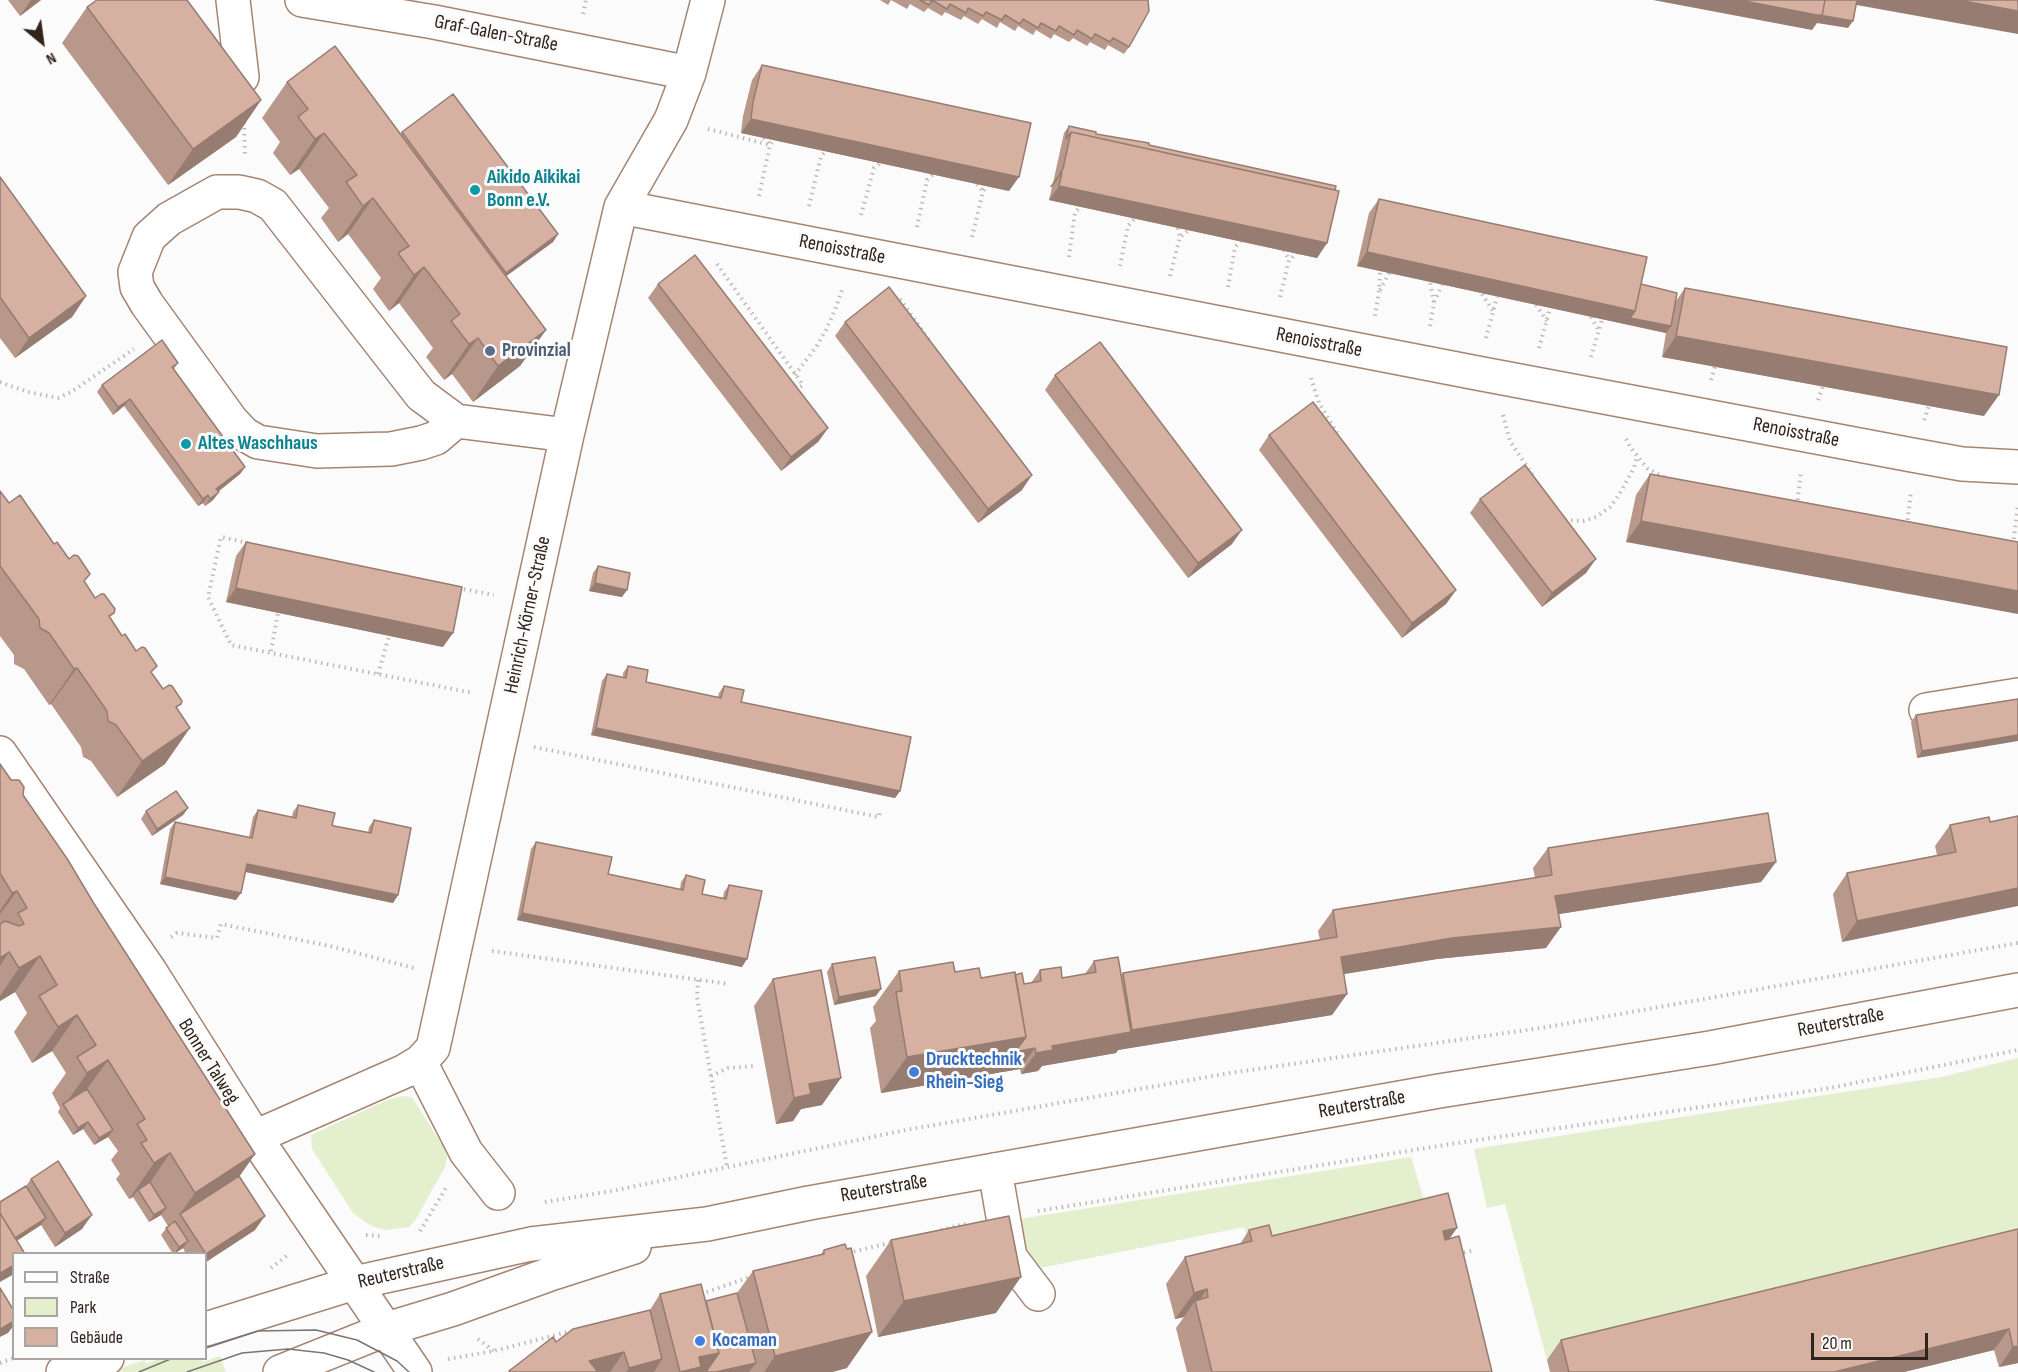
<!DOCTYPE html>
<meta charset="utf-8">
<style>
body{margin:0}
#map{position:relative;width:2018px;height:1372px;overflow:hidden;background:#fbfbfb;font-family:"Sofia Sans Condensed",sans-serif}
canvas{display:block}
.legend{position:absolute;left:12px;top:1252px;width:195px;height:108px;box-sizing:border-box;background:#fbfbfb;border:2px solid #aaa5a2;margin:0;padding:8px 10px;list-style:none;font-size:18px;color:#30231c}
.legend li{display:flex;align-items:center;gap:12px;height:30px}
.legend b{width:30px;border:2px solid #aaa5a2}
.north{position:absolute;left:12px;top:12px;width:60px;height:60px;-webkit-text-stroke:4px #fbfbfb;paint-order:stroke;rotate:151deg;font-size:16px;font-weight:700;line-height:24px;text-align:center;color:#30231c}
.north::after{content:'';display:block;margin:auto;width:21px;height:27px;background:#30231c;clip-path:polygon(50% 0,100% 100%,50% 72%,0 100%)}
.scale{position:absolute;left:1811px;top:1333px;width:117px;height:27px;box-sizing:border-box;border:3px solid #30231c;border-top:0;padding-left:8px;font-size:18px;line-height:21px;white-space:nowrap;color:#30231c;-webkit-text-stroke:4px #fbfbfb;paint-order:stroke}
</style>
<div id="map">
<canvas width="2018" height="1372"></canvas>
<ul class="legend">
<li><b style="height:8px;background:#fff"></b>Straße</li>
<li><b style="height:16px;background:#e4efce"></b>Park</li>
<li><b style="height:16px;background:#d6b1a1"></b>Gebäude</li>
</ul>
<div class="north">N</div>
<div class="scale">20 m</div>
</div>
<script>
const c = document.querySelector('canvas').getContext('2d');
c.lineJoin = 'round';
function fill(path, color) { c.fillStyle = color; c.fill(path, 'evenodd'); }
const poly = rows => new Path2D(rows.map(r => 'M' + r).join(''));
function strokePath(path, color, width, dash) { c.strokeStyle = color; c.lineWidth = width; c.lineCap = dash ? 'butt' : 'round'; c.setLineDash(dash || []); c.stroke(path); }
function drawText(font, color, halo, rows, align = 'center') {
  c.font = font + ' "Sofia Sans Condensed",sans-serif'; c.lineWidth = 6; c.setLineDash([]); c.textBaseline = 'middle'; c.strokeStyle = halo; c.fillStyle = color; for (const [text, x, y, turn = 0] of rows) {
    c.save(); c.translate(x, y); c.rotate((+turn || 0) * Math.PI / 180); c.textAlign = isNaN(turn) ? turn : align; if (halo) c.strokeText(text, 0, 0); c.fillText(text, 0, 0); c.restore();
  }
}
fill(poly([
 [2018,1058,2018,1246,1547,1360,1505,1204,1487,1208,1474,1149,1942,1077],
 [401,1096,412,1097,446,1151,447,1157,445,1167,416,1219,409,1227,386,1230,371,1226,353,1213,312,1149,311,1135,385,1101],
 [1411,1157,1430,1220,1251,1251,1244,1227,1035,1269,1019,1253,1013,1220],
 [220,1356,226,1372,108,1372,145,1360,146,1364,160,1358,201,1359,203,1362]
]), '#e4efce');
const minor = poly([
 [233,0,242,77],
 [302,0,434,22,689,73],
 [217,192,239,192,257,196,273,205,421,395,456,421,436,438,421,443,391,449,317,451,258,442,244,434,231,420,147,304,137,287,135,272,149,237,169,219,217,192],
 [621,207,1477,373,1912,455,1962,464,2018,467],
 [456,421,567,435],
 [1926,710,2018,695],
 [0,753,150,971,255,1137,415,1372],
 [420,1062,466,1152,498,1193],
 [255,1137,405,1071,420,1062,433,1048,567,435,621,207,671,120,689,73,708,0],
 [995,1170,1010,1257,1038,1294]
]);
const major = poly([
 [206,1329,354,1283,531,1244,707,1224,809,1203,1439,1091,1710,1048,2018,990],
 [63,1372,107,1358],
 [280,1372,387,1329,453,1309,553,1273,634,1247]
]);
strokePath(minor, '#a58572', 36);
strokePath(major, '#a58572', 36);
strokePath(poly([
 [583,14,586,0],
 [244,122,245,157],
 [708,129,770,145,763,137],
 [977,184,983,191],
 [759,196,770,145,774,140],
 [809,206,821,156,826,151],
 [861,215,874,168,881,163],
 [917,227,927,180,933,174],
 [1178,228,1180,237],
 [972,237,983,191,987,186],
 [1284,250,1289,260],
 [1069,257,1075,212,1081,207],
 [717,264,803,385,795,391],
 [1120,266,1128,226,1135,218],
 [1170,276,1180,237,1189,230],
 [1228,287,1235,247,1241,241],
 [1380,290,1389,273],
 [1482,294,1493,311],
 [1280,297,1289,260,1297,253],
 [900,299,929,340],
 [1434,302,1442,285],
 [1536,305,1547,321],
 [1375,316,1379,291,1380,271],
 [1591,317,1599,331],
 [1430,326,1434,303,1430,283],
 [1486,338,1497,297],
 [528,347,531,351,548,355],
 [1539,348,1550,308],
 [1591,357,1602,320],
 [795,375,816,347,826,330,835,310,843,287],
 [1311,378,1319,403,1339,436],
 [1711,380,1715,366],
 [0,382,28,392,58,398,71,392,134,349],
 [1818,400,1823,386],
 [1503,415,1510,441,1534,477],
 [1924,420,1929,406],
 [1626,439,1630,447,1648,469,1664,477],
 [1797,506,1801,471],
 [1565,520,1583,521,1596,517,1610,507,1619,495,1634,468,1637,457],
 [1907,526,1911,491],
 [248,543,221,537,208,597,231,645,473,693],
 [2013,545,2018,504],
 [458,588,494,595],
 [271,651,278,613],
 [378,674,389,636],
 [534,747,879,817,880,810],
 [171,937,177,933,217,938,221,924,330,946,414,968],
 [492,951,729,984],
 [698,980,697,997,727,1167],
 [711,1076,728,1068,756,1066],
 [545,1202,612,1191,906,1130,1230,1073,1547,1027,2018,943],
 [1038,1211,1451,1144,1830,1088,2018,1050],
 [941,1230,969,1223],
 [420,1231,447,1186],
 [366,1235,382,1236],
 [848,1253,893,1242],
 [1458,1254,1475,1250],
 [271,1268,289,1254],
 [701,1294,753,1276],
 [478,1339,494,1351],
 [448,1359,494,1351,575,1330],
 [0,1363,14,1358]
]), '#bebab8', 4, [1.5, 4.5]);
strokePath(minor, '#fff', 33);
strokePath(major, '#fff', 33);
strokePath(poly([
 [206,1348,258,1331,316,1330,357,1340,397,1361,409,1372],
 [139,1372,173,1358],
 [187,1372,242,1353,288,1349,324,1353,348,1360,374,1372]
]), '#7d7571', 1.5);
fill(poly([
 [8,0,41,0,20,16],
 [880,0,1148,0,1129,47,1124,54,1108,45,1105,50,1090,42,1087,46,1073,38,1069,42,1054,34,1051,39,1036,30,1033,35,1018,26,1015,31,1000,22,997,28,982,19,978,24,964,16,961,20,945,12,942,16,928,8,924,12,910,4,907,9,891,0,888,5],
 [87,7,261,100,236,137,168,185,62,43],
 [762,65,1009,191,741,133,743,116,752,80],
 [287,82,400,134,402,132,558,234,553,242,506,276,546,330,520,366,473,402,452,374,444,380,426,357,433,348,399,303,389,311,373,289,381,278,348,234,338,242,321,218,329,208,299,169,290,175,273,153,280,142,262,118],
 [1069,126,1096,134,1149,145,1327,243,1317,258,1049,200,1052,187,1050,187,1053,183,1064,133],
 [0,177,86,296,72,317,15,358,0,338],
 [1379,199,1641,284,1676,301,1685,288,1984,416,1662,357,1666,333,1357,266,1369,213],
 [658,284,828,428,818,442,781,471,648,298],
 [845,322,1022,490,978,523,835,336],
 [178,363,174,369,245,467,240,474,218,492,219,492,213,500,205,506,203,503,198,506,124,406,113,415,97,392,102,385],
 [1055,375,1232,544,1188,578,1045,390],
 [1269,435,1456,590,1446,604,1402,638,1259,450],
 [1650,474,2018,542,1626,542,1636,495],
 [0,491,9,503,54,544,84,582,122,636,152,673,177,709,165,764,117,797,91,761,83,757,81,747,51,704,49,705,24,669,14,664,14,655,0,636],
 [1480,499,1586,573,1542,607,1470,513],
 [246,542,443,647,226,602,236,556],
 [598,566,622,597,589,591,593,573],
 [628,666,646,682,718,697,719,693,724,686,741,702,900,791,895,798,591,735,602,681,607,674,623,677,623,673],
 [2018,699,1917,758,1911,722,1916,715],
 [0,764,23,795,93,902,255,1154,239,1176,255,1230,206,1262,206,1254,186,1254,183,1248,173,1254,161,1235,168,1226,161,1215,149,1222,133,1197,129,1199,116,1179,120,1174,111,1160,118,1151,108,1137,94,1145,83,1129,73,1135,58,1112,60,1108,52,1093,66,1073,52,1051,32,1063,14,1032,27,1013,15,992,0,1001],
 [298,805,332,825,368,833,369,827,374,820,398,895,393,903,245,872,236,900,160,884,170,829,175,822,249,837,253,817,258,810,292,817,293,812],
 [188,808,183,815,152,836,141,819,146,811],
 [2018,816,1842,942,1833,894,1847,873,1937,855,1935,846,1950,825,1990,822],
 [536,842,608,874,680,889,681,882,686,875,702,894,723,898,724,892,729,885,742,967,517,920,531,849],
 [1548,848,1776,862,1761,882,1558,914,1546,948,1437,959,1343,974,1347,994,1332,1015,1118,1050,1116,1053,1042,1066,1038,1071,1021,1074,1020,1069,881,1093,870,1028,876,1021,873,1007,899,971,955,972,981,978,1015,975,1024,984,1031,983,1040,970,1062,978,1085,974,1094,961,1121,975,1123,973,1320,940,1318,931,1333,910,1535,878,1533,868],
 [832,964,876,996,834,1005,827,972],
 [773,979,822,1105,801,1109,793,1121,776,1124,754,1006],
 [31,1179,82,1229,55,1247,41,1225,17,1241,26,1186],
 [2018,1229,2018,1363,1999,1367,1994,1350,1904,1372,1550,1372,1547,1360,1561,1340],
 [1249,1230,1272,1236,1449,1239,1492,1372,1187,1372,1176,1328,1184,1317,1175,1319,1166,1284,1185,1257,1240,1244],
 [891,1240,996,1313,878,1337,866,1276],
 [824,1250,847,1368,832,1372,508,1372,556,1342,650,1310,660,1294,706,1301,737,1293,753,1271,821,1254]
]), '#b8988a');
fill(poly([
 [31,0,41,0,20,16],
 [1653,0,1739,0,1853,21,1848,28,1817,23,1812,30],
 [1853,0,1958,0,2018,11,2018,34,1851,4],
 [261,100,236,137,168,185,193,149],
 [751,119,1019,177,1009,191,741,133],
 [324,133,299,169,290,175,315,139],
 [1060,173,1062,173,1052,187,1050,187],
 [1059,186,1327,243,1317,258,1049,200],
 [373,198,348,234,338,242,363,206],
 [558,234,553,242,501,280,506,273],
 [1367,252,1635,311,1671,326,1666,333,1357,266],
 [424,267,399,303,389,311,414,275],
 [86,296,72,317,15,358,29,338],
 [546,330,520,366,473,402,498,366],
 [1676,336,1999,395,1984,416,1662,357],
 [478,338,452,374,444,380,469,344],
 [130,399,124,406,113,415,118,407],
 [828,428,818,442,781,471,791,457],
 [245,467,240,474,211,497,216,489],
 [1032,475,1022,490,978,523,988,509],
 [219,492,213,500,205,506,210,499],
 [208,495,203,503,198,506,203,499],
 [1641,521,2018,591,2018,614,1626,542],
 [1242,530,1232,544,1188,578,1198,563],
 [1596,559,1586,573,1542,607,1552,593],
 [595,583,627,590,622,597,589,591],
 [236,588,453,633,443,647,226,602],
 [1456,590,1446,604,1402,638,1412,623],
 [77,668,51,704,49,705,74,669],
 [190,728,165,764,117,797,142,761],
 [596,728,900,791,895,798,591,735],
 [2018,735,2018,741,1917,758,1922,751],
 [188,808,183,815,152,836,157,829],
 [1776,862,1761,882,1541,917,1555,896],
 [247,864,398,895,393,903,242,871],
 [165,877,241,893,236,900,160,884],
 [2018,888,2018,906,1842,942,1857,921],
 [17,891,0,914,0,911,12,893],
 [522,913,747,959,742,967,517,920],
 [1561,927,1546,948,1437,959,1326,977,1341,957,1452,938],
 [9,952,0,966,0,958],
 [40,956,15,992,0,1001,0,996,19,968],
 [881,989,876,996,834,1005,839,997],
 [1347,994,1332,1015,1118,1050,1116,1053,1042,1066,1038,1071,1021,1074,1036,1053,1052,1046,1130,1033,1132,1030],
 [77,1015,52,1051,32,1063,58,1027],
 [1026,1037,1035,1048,1020,1069,881,1093,907,1057],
 [108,1060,82,1096,64,1106,87,1073],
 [841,1078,822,1105,801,1109,793,1121,776,1124,794,1098,809,1084],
 [88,1122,83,1129,73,1135,78,1128],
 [113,1130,108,1137,94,1145,99,1138],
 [170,1153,145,1190,138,1190,133,1197,129,1199,154,1163],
 [255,1154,230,1190,180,1214,195,1193],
 [166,1208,161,1215,149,1222,154,1215],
 [92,1215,82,1229,55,1247,65,1233],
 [265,1216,255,1230,206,1262,206,1254],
 [46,1218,41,1225,3,1249,9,1242],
 [1457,1228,1438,1255,1443,1231],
 [188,1241,183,1248,174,1254,179,1247],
 [14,1265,14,1274,0,1282,0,1273],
 [1021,1277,996,1313,878,1337,904,1301],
 [1207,1289,1196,1305,1195,1301,1184,1317,1175,1319,1194,1293],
 [14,1321,14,1325,8,1333,0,1337,0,1329],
 [2009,1329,1994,1350,1904,1372,1834,1372],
 [872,1332,847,1368,832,1372,764,1372,775,1356],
 [2018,1346,2018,1363,1999,1367,2013,1347],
 [624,1352,610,1372,582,1372,589,1361],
 [719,1353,706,1372,681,1372,699,1357],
 [662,1359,654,1372,626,1372,629,1368],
 [756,1363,749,1372,716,1372]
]), '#967c71');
const building = poly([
 [97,0,187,0,261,100,193,149,87,7,97,0],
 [920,0,932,0,929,5,920,0],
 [932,0,1148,0,1149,11,1129,47,1113,38,1110,42,1095,34,1092,39,1077,30,1074,35,1059,26,1056,31,1041,23,1038,28,1023,19,1020,24,1005,15,1002,20,986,12,983,16,968,8,966,13,950,4,947,9,932,0],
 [1739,0,1825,0,1822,16,1739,0],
 [1825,0,1857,0,1853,21,1819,15,1822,16,1825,0],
 [1958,0,2018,0,2018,11,1958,0],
 [335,46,546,330,498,366,478,338,469,344,451,321,460,314,424,267,414,275,398,253,409,246,373,198,363,206,346,182,357,175,324,133,315,139,298,117,308,109,287,82,335,46],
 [762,65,1031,123,1019,177,751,119,753,102,762,65],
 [453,94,558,234,506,273,402,132,453,94],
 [1069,126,1096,132,1096,134,1149,143,1149,145,1336,186,1335,190,1071,132,1066,139,1069,126],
 [1071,132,1339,191,1327,243,1059,186,1062,173,1060,173,1063,169,1071,132],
 [0,177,86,296,29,338,0,297,0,177],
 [1379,199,1647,257,1635,311,1367,252,1379,199],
 [695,255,828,428,791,457,658,284,695,255],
 [1641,284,1677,293,1671,326,1630,318,1635,311,1641,284],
 [889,287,1032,475,988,509,845,322,889,287],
 [1685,288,2007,347,1999,395,1676,336,1685,288],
 [162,340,178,363,172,367,245,467,216,489,219,492,210,499,208,495,203,499,130,399,118,407,102,385,162,340],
 [1100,342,1242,530,1198,563,1055,375,1100,342],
 [1313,402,1456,590,1412,623,1269,435,1313,402],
 [1525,465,1596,559,1552,593,1480,499,1525,465],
 [1650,474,2018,542,2018,591,1641,521,1650,474],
 [0,491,9,503,20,495,54,544,57,542,69,559,74,555,78,556,90,574,84,581,95,598,101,594,104,594,115,609,114,613,109,616,122,636,125,634,136,651,142,647,145,648,157,666,151,672,163,689,169,685,172,686,182,701,181,704,176,707,190,728,142,761,116,725,108,721,107,711,77,668,74,669,49,633,40,628,39,619,0,566,0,491],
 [246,542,462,587,453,633,236,588,246,542],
 [598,566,630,573,627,590,595,583,598,566],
 [628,666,648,670,646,682,721,698,724,686,744,690,741,702,911,737,900,791,596,728,607,674,626,678,628,666],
 [2018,699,2018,735,1922,751,1916,715,2018,699],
 [0,764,11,780,19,780,24,787,23,795,68,860,93,902,255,1154,195,1193,170,1153,154,1163,141,1143,147,1140,137,1124,145,1119,108,1060,87,1073,77,1057,96,1045,77,1015,58,1027,39,996,57,985,40,956,19,968,9,952,0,958,0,924,5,921,19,926,24,924,18,913,27,908,17,891,12,893,0,873,0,764],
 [176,791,188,808,157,829,146,811,176,791],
 [298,805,335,813,332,825,334,826,371,833,374,820,411,828,398,895,247,864,241,893,165,877,175,822,252,838,258,810,296,818,298,805],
 [1768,813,1776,862,1555,896,1561,927,1452,938,1341,957,1347,994,1132,1030,1123,973,1337,937,1333,910,1552,875,1548,848,1768,813],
 [2018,816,2018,888,1857,921,1847,873,1956,852,1950,825,1989,817,1990,822,2018,816],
 [536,842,612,857,608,874,683,890,686,875,705,880,702,894,726,899,729,885,762,891,747,959,522,913,536,842],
 [875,957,881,989,839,997,832,964,875,957],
 [1118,957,1131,1032,1052,1046,1053,1050,1036,1053,1035,1048,1015,1052,1026,1037,1015,975,1022,973,1024,984,1041,981,1040,970,1061,967,1062,978,1096,972,1094,961,1118,957],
 [953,962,955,972,979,968,981,978,1015,972,1026,1037,907,1057,896,992,902,991,899,971,953,962],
 [821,970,841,1078,809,1084,811,1094,794,1098,773,979,821,970],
 [87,1089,113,1130,99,1138,88,1122,78,1128,63,1104,87,1089],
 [58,1161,92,1215,65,1233,31,1179,58,1161],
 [239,1176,265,1216,206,1254,180,1214,239,1176],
 [150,1182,166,1208,154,1215,138,1190,150,1182],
 [26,1186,46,1218,15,1238,0,1213,0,1202,26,1186],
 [1448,1193,1457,1228,1443,1231,1445,1240,1459,1236,1492,1372,1212,1372,1195,1301,1208,1297,1207,1289,1194,1293,1185,1257,1252,1241,1249,1230,1269,1225,1272,1236,1448,1193],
 [0,1213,25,1254,14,1254,14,1265,0,1273,0,1213],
 [1009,1216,1021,1277,904,1301,891,1240,1009,1216],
 [175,1221,188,1241,179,1247,166,1228,175,1221],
 [2018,1229,2018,1346,2013,1347,2009,1329,1834,1372,1569,1372,1561,1340,2018,1229],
 [845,1244,847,1249,851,1248,872,1332,775,1356,753,1271,824,1254,824,1250,845,1244],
 [701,1284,719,1353,699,1357,701,1367,680,1372,660,1294,701,1284],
 [0,1288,14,1311,14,1321,0,1329,0,1288],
 [737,1293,756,1363,716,1372,706,1372,719,1353,706,1301,737,1293],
 [650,1310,662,1359,629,1368,624,1352,589,1361,598,1372,510,1372,509,1371,553,1337,556,1342,573,1329,650,1310]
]);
fill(building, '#d6b1a1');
strokePath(building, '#967c71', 1.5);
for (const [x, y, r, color] of [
 [475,190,6,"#0f9aa8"],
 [490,351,6,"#5c6f8a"],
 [186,444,6,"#0f9aa8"],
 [914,1072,6,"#3f7fe0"],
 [700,1341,6,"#3f7fe0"]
]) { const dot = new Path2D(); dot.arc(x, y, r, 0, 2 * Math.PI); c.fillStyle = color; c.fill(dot); strokePath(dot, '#fbfbfb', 2); }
drawText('20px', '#30231c', '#fbfbfb', [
 ["Graf-Galen-Straße",496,34,11],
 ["Renoisstraße",842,250,11],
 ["Renoisstraße",1319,343,11],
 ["Renoisstraße",1796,433,11],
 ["Heinrich-Körner-Straße",528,615,-78],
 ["Reuterstraße",1841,1023,-11],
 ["Bonner Talweg",208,1062,58],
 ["Reuterstraße",1362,1105,-10],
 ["Reuterstraße",884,1189,-10],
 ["Reuterstraße",401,1273,-13]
]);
drawText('bold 20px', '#0d838f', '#fbfbfb', [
 ["Aikido Aikikai",487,178],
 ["Bonn e.V.",487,201],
 ["Altes Waschhaus",198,444]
], 'left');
drawText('bold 20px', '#4e5e75', '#fbfbfb', [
 ["Provinzial",502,351]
], 'left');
drawText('bold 20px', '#366cbe', '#fbfbfb', [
 ["Drucktechnik",926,1060],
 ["Rhein-Sieg",926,1083],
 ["Kocaman",712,1341]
], 'left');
</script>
